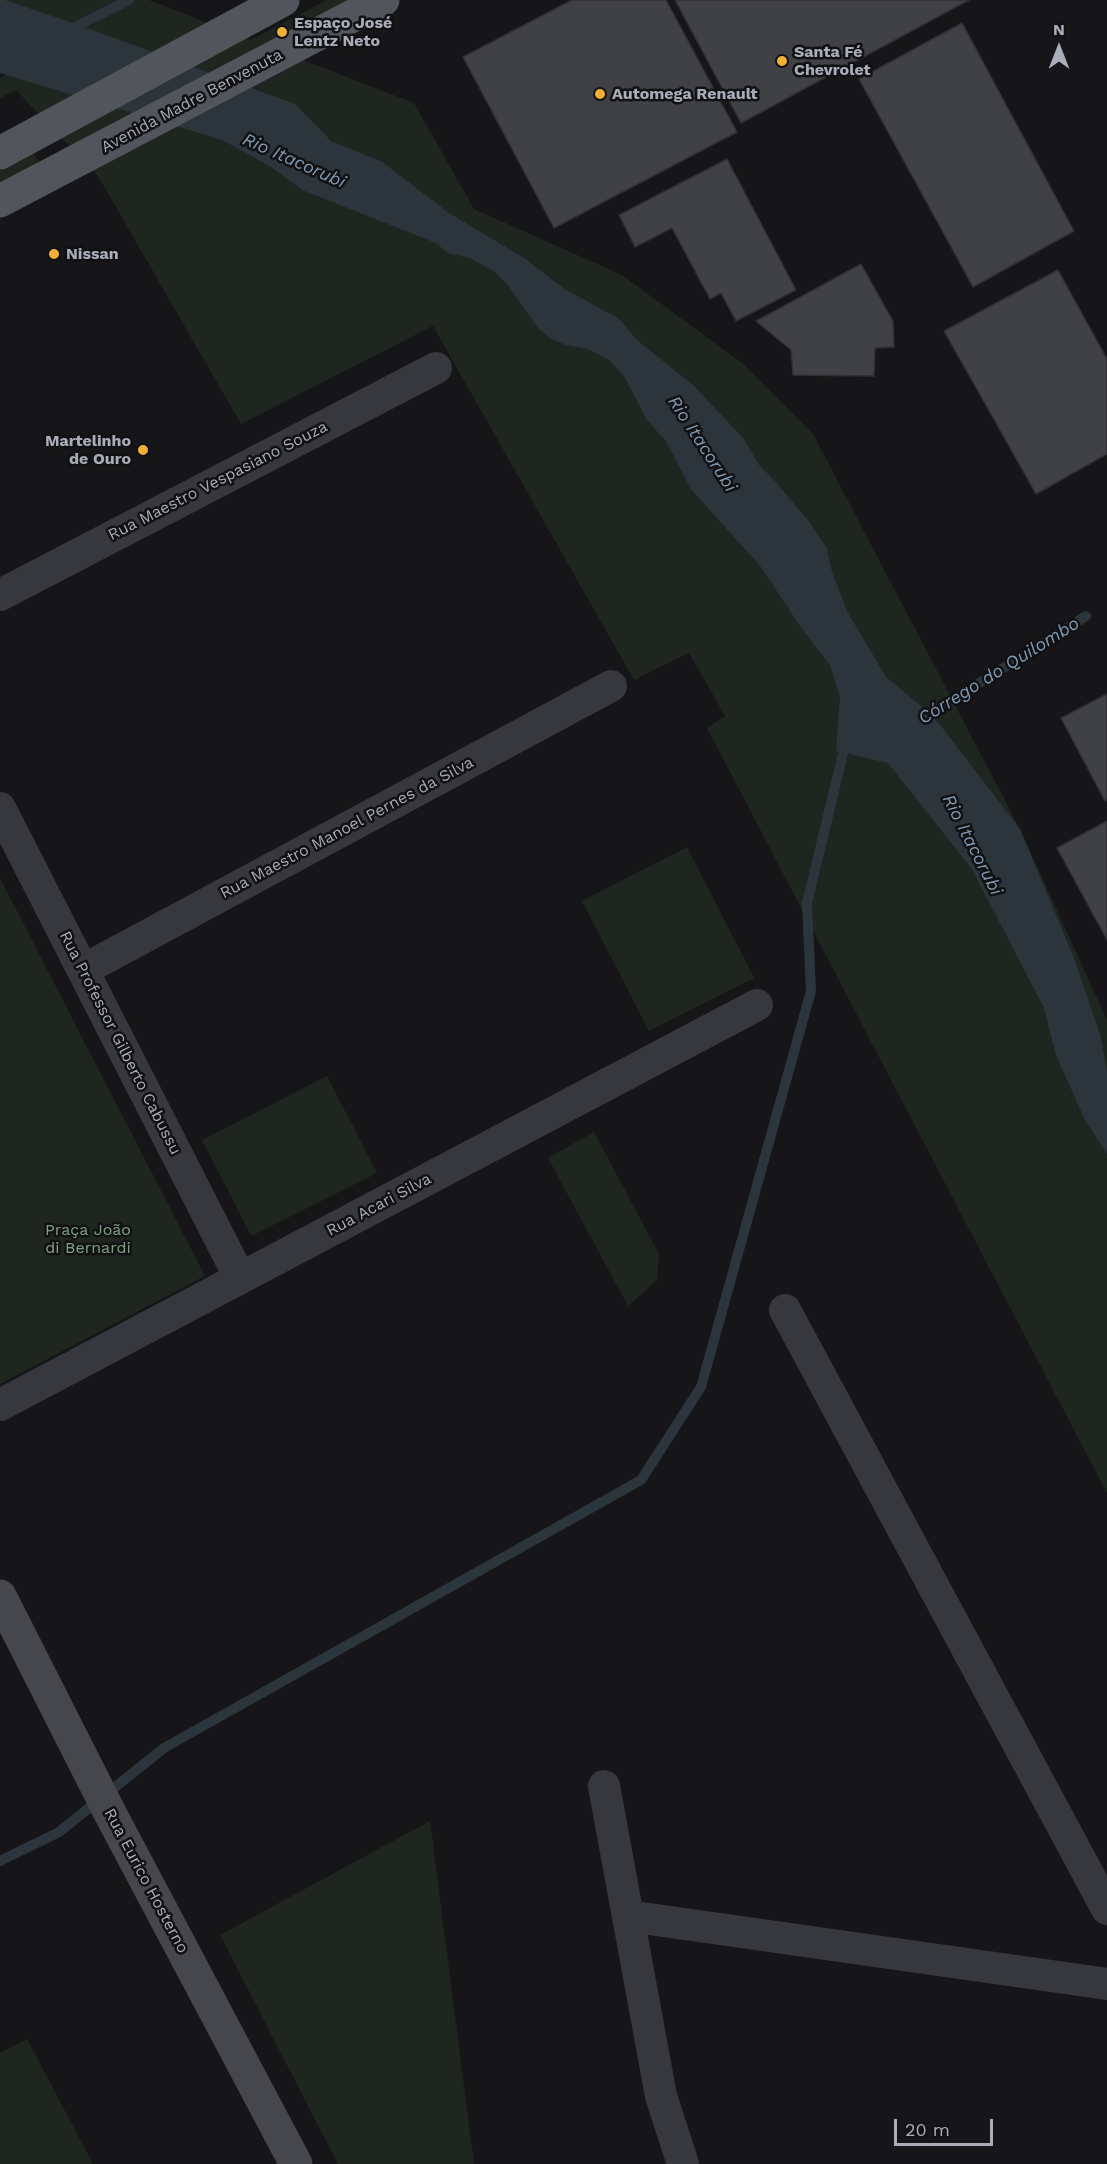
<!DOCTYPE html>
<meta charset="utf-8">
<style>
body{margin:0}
#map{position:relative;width:1107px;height:2164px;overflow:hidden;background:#161618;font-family:"Work Sans",sans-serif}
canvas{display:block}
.north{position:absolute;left:1029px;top:18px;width:60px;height:60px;-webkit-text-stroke:4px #111113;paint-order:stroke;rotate:0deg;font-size:16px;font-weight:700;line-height:24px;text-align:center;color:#a8adb8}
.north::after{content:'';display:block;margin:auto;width:21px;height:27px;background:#a8adb8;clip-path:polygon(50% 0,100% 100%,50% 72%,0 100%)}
.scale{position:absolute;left:894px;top:2119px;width:99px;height:27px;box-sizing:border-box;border:3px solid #a8adb8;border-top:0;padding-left:8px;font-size:18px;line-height:21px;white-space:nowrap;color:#a8adb8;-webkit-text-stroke:4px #111113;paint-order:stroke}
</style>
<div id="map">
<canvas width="1107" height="2164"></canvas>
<div class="north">N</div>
<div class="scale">20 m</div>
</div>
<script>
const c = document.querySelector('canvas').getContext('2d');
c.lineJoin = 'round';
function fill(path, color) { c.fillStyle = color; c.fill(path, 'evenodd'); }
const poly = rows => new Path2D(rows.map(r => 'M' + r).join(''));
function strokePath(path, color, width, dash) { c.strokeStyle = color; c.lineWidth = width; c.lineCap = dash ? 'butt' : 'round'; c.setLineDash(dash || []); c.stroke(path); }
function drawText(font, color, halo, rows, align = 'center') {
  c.font = font + ' "Work Sans",sans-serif'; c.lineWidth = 5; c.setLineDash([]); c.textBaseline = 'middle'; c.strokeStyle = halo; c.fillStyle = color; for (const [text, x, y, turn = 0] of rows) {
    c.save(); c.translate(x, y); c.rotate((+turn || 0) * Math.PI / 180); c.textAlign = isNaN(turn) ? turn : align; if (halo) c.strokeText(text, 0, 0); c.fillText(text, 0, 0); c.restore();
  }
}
fill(poly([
 [0,0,149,0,251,40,327,0,358,0,269,47,414,103,474,209,622,275,742,363,813,434,1020,829,1107,1020,1107,1493,707,728,725,716,689,653,634,680,433,326,241,424,98,176,16,90,0,98,0,78,20,67,0,75],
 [34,153,40,164,0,184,0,170],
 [687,847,754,978,649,1031,582,901],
 [0,878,205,1276,0,1384],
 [327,1076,377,1173,251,1236,202,1140],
 [594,1132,659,1254,657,1280,628,1306,548,1158],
 [430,1821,474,2164,338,2164,220,1935],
 [27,2039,93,2164,0,2164,0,2053]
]), '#1e261f');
fill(poly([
 [0,0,5,0,79,25,295,104,331,141,382,162,449,213,524,258,563,288,619,319,637,340,694,386,744,439,759,465,775,481,807,519,827,548,832,572,848,613,886,677,934,717,1020,829,1074,958,1100,1034,1107,1070,1107,1154,1085,1120,1056,1055,1044,1008,972,869,888,763,836,751,840,697,830,665,802,629,761,567,691,489,666,441,647,420,624,376,608,359,588,349,566,345,550,338,538,328,508,285,495,272,470,258,448,253,436,243,302,190,270,166,222,140,0,73]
]), '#2c353c');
strokePath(poly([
 [67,31,129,0],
 [919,721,1086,616],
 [0,1861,59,1832,164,1748,641,1480,701,1387,811,991,807,903,846,741]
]), '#2c353c', 10);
const building = poly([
 [572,0,666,0,737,132,554,228,463,57,572,0],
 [675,0,969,0,741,123,675,0],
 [962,23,1074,231,973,287,859,79,962,23],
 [727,159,796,290,736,321,721,293,710,299,672,228,635,247,619,215,727,159],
 [861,264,893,321,894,347,875,348,874,376,793,375,791,350,756,321,861,264],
 [1058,270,1107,359,1107,454,1036,494,944,331,1058,270],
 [1107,694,1107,799,1105,801,1061,718,1107,694],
 [1107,821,1107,940,1057,848,1107,821]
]);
fill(building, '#404145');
strokePath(building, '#303034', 1.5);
strokePath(poly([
 [0,595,436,368],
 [0,808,240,1278],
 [83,970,611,686],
 [785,1310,1107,1909],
 [0,1405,757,1005],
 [604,1786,661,2096,683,2164],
 [628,1916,1107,1984]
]), '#37383d', 32);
strokePath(poly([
 [0,1596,111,1815,296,2164]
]), '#45474d', 33);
strokePath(poly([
 [0,153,283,0],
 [0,201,383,0]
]), '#53555c', 33);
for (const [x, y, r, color] of [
 [282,32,6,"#f2b134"],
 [782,61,6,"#f2b134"],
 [600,94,6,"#f2b134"],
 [54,254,6,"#f2b134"],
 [143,450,6,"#f2b134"]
]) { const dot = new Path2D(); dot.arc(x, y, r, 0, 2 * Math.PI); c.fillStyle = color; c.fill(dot); strokePath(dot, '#111113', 2); }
drawText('bold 16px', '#a8adb8', '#111113', [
 ["Espaço José",294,23],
 ["Lentz Neto",294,41],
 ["Santa Fé",794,52],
 ["Chevrolet",794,70],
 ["Automega Renault",612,94],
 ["Nissan",66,254],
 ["Martelinho",131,441,"right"],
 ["de Ouro",131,459,"right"]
], 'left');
drawText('16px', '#a8adb8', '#111113', [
 ["Avenida Madre Benvenuta",192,101,-28],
 ["Rua Maestro Vespasiano Souza",218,481,-27],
 ["Rua Maestro Manoel Pernes da Silva",347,828,-28],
 ["Rua Professor Gilberto Cabussu",120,1043,63],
 ["Rua Acari Silva",379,1205,-28],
 ["Rua Eurico Hosterno",146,1881,62]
]);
drawText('16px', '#7fa381', '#111113', [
 ["Praça João",88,1230],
 ["di Bernardi",88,1248]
]);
drawText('italic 18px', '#7f9bb3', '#111113', [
 ["Rio Itacorubi",294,161,24],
 ["Rio Itacorubi",702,444,57],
 ["Córrego do Quilombo",999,671,-32],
 ["Rio Itacorubi",972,845,63]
]);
</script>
